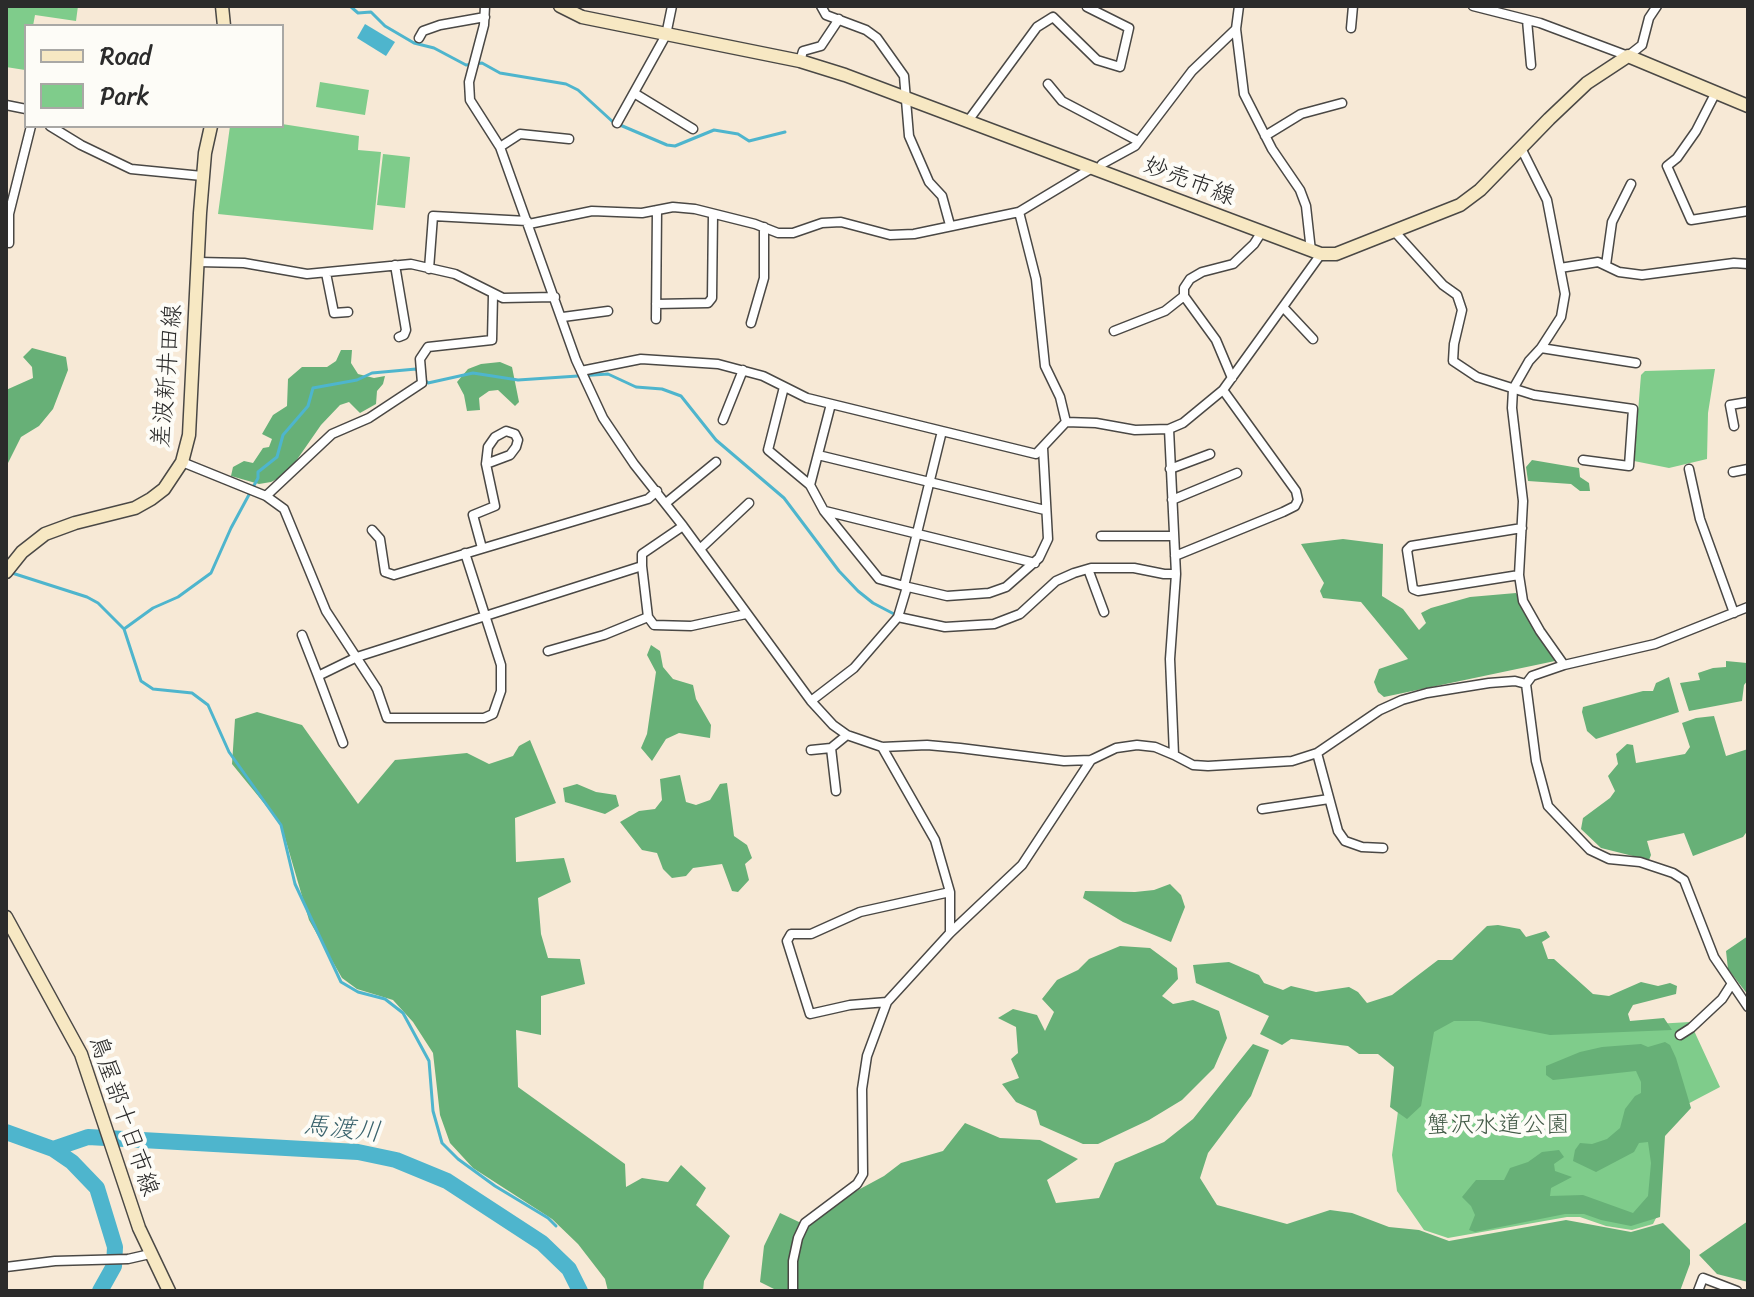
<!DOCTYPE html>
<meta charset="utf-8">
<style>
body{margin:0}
#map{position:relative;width:1754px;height:1297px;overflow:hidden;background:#f7e9d6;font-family:Sriracha,sans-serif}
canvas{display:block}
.frame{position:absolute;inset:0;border:8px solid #2b2b2b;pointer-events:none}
.legend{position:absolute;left:24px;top:24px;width:260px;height:104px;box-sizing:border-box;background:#fdfcf7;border:2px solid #a9a8a5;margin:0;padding:10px 14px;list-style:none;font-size:24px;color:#2b2b2b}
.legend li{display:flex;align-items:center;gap:16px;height:40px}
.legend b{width:40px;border:2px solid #a9a8a5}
</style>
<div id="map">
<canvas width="1754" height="1297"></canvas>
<div class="frame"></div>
<ul class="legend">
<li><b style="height:10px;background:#f7e8c3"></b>Road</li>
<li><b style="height:22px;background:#7fcc8b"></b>Park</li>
</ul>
</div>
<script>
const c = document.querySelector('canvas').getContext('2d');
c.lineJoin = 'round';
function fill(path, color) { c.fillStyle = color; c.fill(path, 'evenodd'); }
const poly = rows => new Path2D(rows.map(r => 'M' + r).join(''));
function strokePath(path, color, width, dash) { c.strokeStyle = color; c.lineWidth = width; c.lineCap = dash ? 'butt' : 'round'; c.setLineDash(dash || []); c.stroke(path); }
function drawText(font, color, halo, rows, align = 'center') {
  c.font = font + ' Sriracha,"Klee One",sans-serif'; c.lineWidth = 8; c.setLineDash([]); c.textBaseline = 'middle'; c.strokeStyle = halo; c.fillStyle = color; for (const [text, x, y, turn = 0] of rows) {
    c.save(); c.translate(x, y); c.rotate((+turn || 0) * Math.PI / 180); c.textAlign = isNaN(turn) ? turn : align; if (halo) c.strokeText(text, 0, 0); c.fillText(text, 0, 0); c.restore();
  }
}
fill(poly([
 [6,6,78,6,76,21,35,15,33,26,26,26,25,70,6,67],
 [320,82,369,90,365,115,316,107],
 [282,124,359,136,358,150,381,152,373,230,218,214,230,126],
 [383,154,410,157,405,208,377,205],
 [1715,369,1708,413,1707,459,1669,468,1634,461,1641,375,1645,371],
 [1438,1014,1552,1030,1690,1022,1720,1087,1659,1119,1660,1210,1653,1224,1632,1230,1606,1226,1580,1217,1567,1217,1448,1238,1424,1230,1397,1191,1392,1155,1408,1038]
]), '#7fcc8b');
fill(poly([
 [32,348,66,357,68,370,53,409,39,426,21,437,8,463,6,390,33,378,32,367,23,357],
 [341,350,352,350,351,363,358,374,374,378,385,376,383,384,377,391,376,404,360,413,349,402,340,405,321,425,296,461,283,476,271,482,259,484,231,476,233,467,244,461,253,463,263,448,269,447,272,439,262,434,273,415,287,406,288,379,302,367,327,367,336,361],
 [500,362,512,367,519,402,515,406,498,390,489,391,479,398,480,410,467,411,464,395,457,382,468,369,481,364],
 [1532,460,1579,468,1580,477,1589,483,1590,491,1580,491,1571,484,1528,481,1526,467],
 [1343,539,1383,544,1382,596,1403,609,1419,630,1426,623,1421,613,1431,608,1470,597,1516,593,1555,661,1384,697,1378,692,1374,682,1379,669,1408,659,1361,602,1323,598,1320,591,1324,583,1301,544],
 [651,645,660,651,663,667,673,679,693,685,696,699,711,725,710,738,679,733,666,739,652,761,641,748,647,734,656,672,647,655],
 [1726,661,1747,663,1748,680,1744,685,1742,701,1689,711,1680,683,1700,680,1698,673,1713,668,1726,667],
 [1669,677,1679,712,1596,739,1587,731,1582,712,1583,707,1643,691,1653,691,1656,683],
 [257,712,302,725,358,804,395,760,467,753,489,764,513,756,519,746,530,740,556,803,515,818,516,862,564,858,571,882,538,898,541,934,548,958,580,959,585,984,541,996,541,1035,516,1030,518,1087,625,1164,626,1187,642,1178,668,1182,681,1165,706,1188,696,1205,730,1236,704,1281,703,1291,608,1291,605,1279,578,1244,552,1219,473,1168,450,1143,440,1115,433,1053,413,1022,393,1000,357,989,342,978,309,920,281,824,232,764,235,719],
 [1714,716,1726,756,1748,749,1748,830,1743,837,1693,856,1684,833,1647,841,1651,855,1649,860,1601,848,1581,829,1583,818,1610,798,1615,791,1608,776,1618,764,1616,754,1627,744,1633,745,1636,763,1685,754,1690,747,1682,723,1696,718],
 [680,775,686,802,696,805,710,800,720,784,727,783,734,836,747,845,752,858,745,864,749,880,738,892,732,891,722,864,693,868,686,876,672,878,663,869,657,853,642,850,620,822,639,811,655,809,662,800,660,779],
 [577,784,596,792,616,795,619,806,605,814,565,802,563,788],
 [1170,884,1181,895,1185,907,1171,942,1123,922,1083,898,1085,891,1135,892,1154,890],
 [1498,925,1520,929,1526,937,1546,931,1550,937,1542,942,1548,959,1554,959,1593,994,1609,996,1641,982,1658,986,1670,983,1677,986,1676,994,1633,1005,1628,1014,1630,1021,1664,1018,1672,1030,1550,1035,1479,1021,1454,1021,1434,1032,1421,1106,1407,1119,1390,1107,1394,1067,1378,1054,1359,1054,1348,1046,1291,1039,1282,1045,1260,1034,1269,1016,1196,983,1193,965,1229,962,1259,975,1264,983,1283,990,1291,986,1316,992,1349,987,1358,992,1367,1003,1392,995,1438,960,1452,960,1487,926],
 [1748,936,1748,995,1728,969,1726,951],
 [1120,946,1150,948,1177,968,1178,979,1162,996,1173,1004,1193,1000,1219,1011,1227,1038,1214,1068,1182,1100,1149,1120,1098,1144,1083,1144,1040,1125,1036,1111,1016,1102,1002,1084,1019,1078,1011,1059,1018,1053,1016,1027,998,1018,1013,1009,1037,1015,1045,1031,1054,1012,1042,999,1057,980,1078,970,1089,959],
 [1665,1042,1670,1045,1676,1058,1691,1108,1665,1136,1660,1217,1631,1226,1601,1220,1584,1214,1565,1214,1475,1232,1469,1230,1475,1215,1471,1206,1462,1197,1476,1180,1504,1180,1510,1168,1528,1162,1542,1152,1559,1150,1564,1157,1554,1164,1555,1171,1572,1177,1551,1188,1550,1196,1583,1195,1633,1213,1648,1196,1651,1163,1648,1142,1639,1143,1634,1152,1596,1172,1573,1161,1575,1150,1580,1143,1592,1144,1607,1139,1620,1128,1625,1109,1635,1096,1641,1093,1641,1082,1636,1071,1553,1080,1546,1075,1546,1066,1580,1052,1602,1047,1641,1044,1648,1047],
 [1253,1044,1269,1050,1251,1096,1208,1153,1200,1178,1217,1205,1287,1224,1330,1210,1352,1213,1389,1227,1419,1230,1449,1241,1566,1220,1631,1232,1663,1223,1690,1250,1690,1264,1680,1291,778,1291,760,1282,764,1246,780,1213,799,1222,884,1176,901,1163,943,1151,965,1123,1000,1138,1040,1140,1078,1159,1047,1180,1056,1203,1099,1198,1115,1163,1164,1142,1193,1119],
 [1748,1221,1748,1282,1717,1274,1699,1255]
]), '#67b077');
fill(poly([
 [365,24,395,42,386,56,357,38]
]), '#4eb5cd');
strokePath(poly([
 [350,6,358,13,371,12,385,26,414,43,434,48,466,65,482,63,500,73,566,84,578,90,613,122,667,145,675,146,714,130,738,134,749,141,785,132],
 [425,380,428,383,473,373,518,380,608,374,636,387,662,389,681,396,716,440,784,498,839,571,858,591,873,603,894,614],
 [12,573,87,597,98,603,124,629,153,608,178,597,211,573,231,528,258,478,258,472,277,457,283,435,308,406,313,388,357,380,372,373,416,369,420,374],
 [124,629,141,681,153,689,192,693,208,705,229,752,281,825,295,884,341,982,358,992,385,999,403,1013,429,1061,433,1111,442,1143,458,1159,495,1186,548,1218,556,1226]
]), '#4eb5cd', 3);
strokePath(poly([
 [6,1132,53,1149,72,1162,97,1188,115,1247,114,1266,100,1291],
 [53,1149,88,1137,358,1152,396,1160,447,1181,542,1243,569,1269,580,1291]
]), '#4eb5cd', 16);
const minor = poly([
 [485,6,484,25,469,82,470,100,500,147,576,360,603,418,634,464,683,526,811,701,833,725,847,735,882,747,927,745,960,748,1064,761,1091,760,1116,748,1137,745,1155,747,1174,755,1170,659,1176,574,1169,429,1183,423,1223,390,1321,254],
 [821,6,826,15,866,30,877,38,904,76,909,136,929,182,942,196,950,225],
 [1239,6,1236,29,1244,94,1272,149,1300,190,1306,206,1311,251],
 [1473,6,1540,23,1628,56,1642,45,1649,18,1657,6],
 [1527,20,1531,65],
 [1351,28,1353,6],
 [419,38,423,31,440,25,485,17],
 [800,61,803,51,821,46,839,19],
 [1048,84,1062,101,1138,141],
 [1716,92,1696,131,1677,158,1667,166,1691,220,1748,211],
 [634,93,693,129],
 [6,105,26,109],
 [968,121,1037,27,1053,17,1097,60,1120,67,1129,28,1087,7],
 [617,123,666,35,672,6],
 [50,126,81,145,131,169,202,176],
 [1265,136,1301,114,1342,103],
 [500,147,520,134,569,139],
 [1521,148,1547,200,1565,294,1561,317,1541,348,1529,361,1513,389,1512,408,1523,501,1519,575,1523,601,1540,631,1564,665],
 [1098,171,1102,164,1135,146,1192,71,1236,29],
 [1019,212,1036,279,1045,366,1060,397,1066,422],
 [529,224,592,211,642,213,673,207,695,209,755,224,778,233,793,233,822,223,841,222,890,235,914,234,1019,212,1092,168],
 [1395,232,1443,285,1457,295,1462,310,1454,344,1453,361,1477,377,1534,395,1633,409,1629,466,1583,460],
 [9,243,9,214,31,126],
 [198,262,244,263,307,274,411,264,455,274,503,298,555,297],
 [395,265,406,330,404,335,399,337],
 [1606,265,1612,222,1631,184],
 [1560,268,1598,262,1619,272,1642,275,1734,263,1748,264],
 [429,269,433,216,527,221],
 [326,273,334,313,348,312],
 [656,304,708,303,712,298,713,214],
 [1283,307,1313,339],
 [563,317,608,311],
 [656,319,657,210],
 [751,323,764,278,764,227],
 [1114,331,1165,311,1184,296],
 [1541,348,1636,363],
 [581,371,641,359,718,364,763,376,807,398,1036,454,1066,422,1096,423,1135,430,1169,429],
 [1232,378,1216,340,1184,296,1184,288,1190,279,1202,272,1233,264,1254,244,1261,233],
 [784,387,768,450,810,485,824,511,879,579,904,586],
 [723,420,743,370],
 [1734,426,1730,405,1748,402],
 [942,431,904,586,947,596,989,593,1006,587,1039,558,1048,539,1043,448],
 [818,455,1045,510],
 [182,462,266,496,284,509,326,611,377,689,387,718,484,718,493,714,501,691,501,665,465,553],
 [1170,469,1210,454],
 [1689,469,1700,519,1734,613],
 [1733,472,1748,469],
 [810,485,831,404],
 [266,496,332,434,369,418,422,383,420,359,428,347,492,340,493,295],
 [1172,500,1237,473],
 [666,503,716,462],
 [825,511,1035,563],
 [372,530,380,539,385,572,394,575,648,499,657,491],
 [1101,536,1174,536],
 [482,548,473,515,495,506,486,464,488,447,495,437,506,431,515,434,518,440,516,447,510,455,486,464],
 [700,549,749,503],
 [1175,556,1283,512,1295,506,1298,500,1296,491,1223,390],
 [642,566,648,617,654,625,691,626,746,614],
 [1088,569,1104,612],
 [1519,575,1418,591,1413,589,1407,550,1411,546,1522,528],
 [898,617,907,587],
 [302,635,318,676],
 [548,651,604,635,648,617],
 [1526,684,1536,761,1548,806,1590,850,1609,859,1640,862,1673,873,1684,880,1714,957,1748,1007],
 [1526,684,1532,676,1564,665,1655,644,1748,607],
 [811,701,854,668,898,617,945,627,994,624,1020,614,1056,581,1074,573,1091,568,1134,568,1164,574,1176,574],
 [343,743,318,676,357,657,642,566,642,554,683,526],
 [882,747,935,840,950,892,950,933],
 [831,748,836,791],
 [811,750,831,748,847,735],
 [1317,753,1338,831,1345,841,1362,847,1383,848],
 [1174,755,1193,765,1208,766,1292,761,1317,753,1380,710,1402,700,1427,693,1489,683,1515,681,1526,684],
 [1262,809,1329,799],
 [887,1002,850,1005,810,1014,787,941,791,934,811,934,860,912,950,892],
 [1680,1035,1691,1028,1722,999,1731,985],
 [6,1267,55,1261,128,1259,150,1254],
 [793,1291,793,1261,798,1238,805,1223,857,1184,863,1174,862,1089,867,1056,887,1002,950,933,1022,865,1091,760],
 [1698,1291,1703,1278,1737,1291]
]);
const secondary = poly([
 [222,6,224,26],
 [560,6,582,17,800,61,845,75,1321,254,1336,254,1460,205,1480,190,1549,119,1587,83,1628,56,1748,106],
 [6,572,22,552,45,534,75,523,135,508,151,499,164,489,182,462,189,435,200,213,205,153,211,126],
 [6,917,81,1054,139,1228,169,1291]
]);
strokePath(minor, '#4a4845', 11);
strokePath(secondary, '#4a4845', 15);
strokePath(minor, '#fff', 8);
strokePath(secondary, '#f7e8c3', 12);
drawText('24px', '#2b2b2b', '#fdfcf7', [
 ["妙売市線",1189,182,21],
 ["差波新井田線",168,376,-85],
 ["鳥屋部十日市線",123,1116,71]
]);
drawText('24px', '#445b48', '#fdfcf7', [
 ["蟹沢水道公園",1498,1126]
]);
drawText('italic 26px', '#39626c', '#fdfcf7', [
 ["馬渡川",342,1130,6]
]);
</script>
